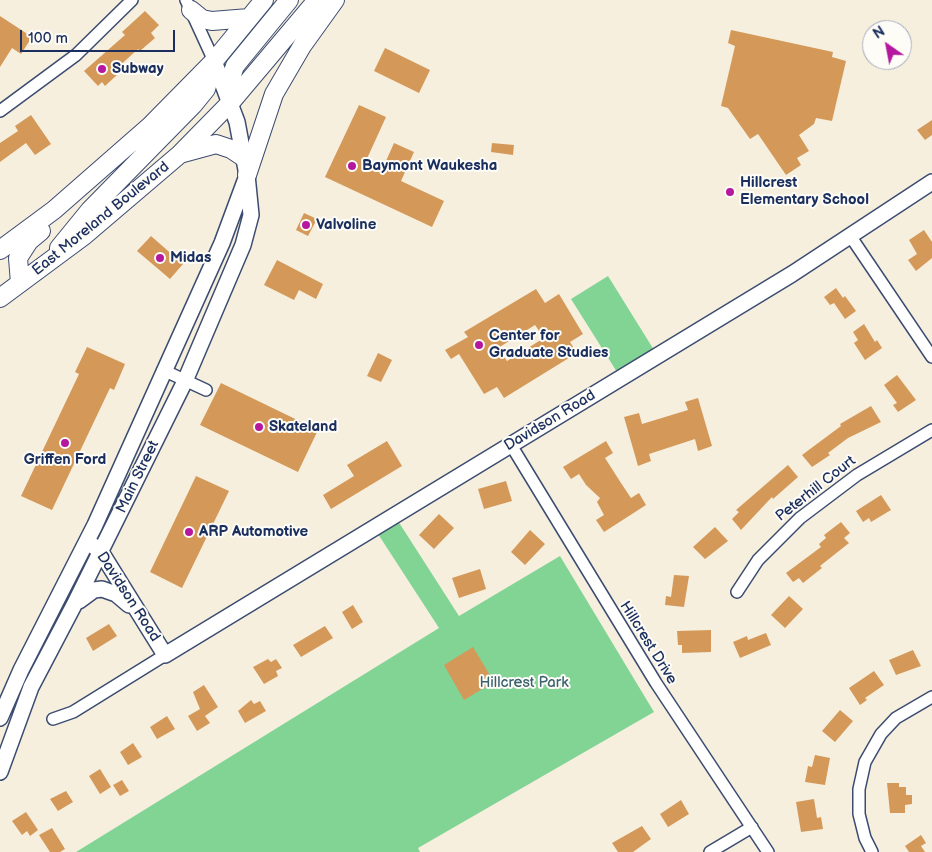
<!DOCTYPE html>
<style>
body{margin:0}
#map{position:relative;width:932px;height:852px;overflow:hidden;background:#f6efde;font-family:"Balsamiq Sans",sans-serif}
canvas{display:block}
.north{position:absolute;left:862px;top:20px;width:50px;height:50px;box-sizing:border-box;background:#fdfcf7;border:1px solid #a3aaba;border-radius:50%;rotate:327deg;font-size:14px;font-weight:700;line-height:20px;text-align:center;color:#1b2f5e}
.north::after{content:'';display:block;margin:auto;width:18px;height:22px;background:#b5179e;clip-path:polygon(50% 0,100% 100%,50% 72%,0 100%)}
.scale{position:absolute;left:20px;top:30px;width:155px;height:22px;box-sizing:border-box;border:2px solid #1b2f5e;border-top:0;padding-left:6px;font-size:15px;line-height:18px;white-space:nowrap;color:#1b2f5e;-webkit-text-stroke:4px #fdfcf7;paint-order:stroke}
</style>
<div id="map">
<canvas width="932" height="852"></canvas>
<div class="north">N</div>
<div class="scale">100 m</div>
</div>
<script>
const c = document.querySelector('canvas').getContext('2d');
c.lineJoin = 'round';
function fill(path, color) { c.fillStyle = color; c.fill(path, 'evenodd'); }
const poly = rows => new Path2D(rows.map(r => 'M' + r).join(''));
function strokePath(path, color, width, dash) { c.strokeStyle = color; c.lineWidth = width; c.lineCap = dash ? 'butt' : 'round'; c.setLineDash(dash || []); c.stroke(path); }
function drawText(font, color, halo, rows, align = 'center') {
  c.font = font + ' "Balsamiq Sans",sans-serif'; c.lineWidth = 4; c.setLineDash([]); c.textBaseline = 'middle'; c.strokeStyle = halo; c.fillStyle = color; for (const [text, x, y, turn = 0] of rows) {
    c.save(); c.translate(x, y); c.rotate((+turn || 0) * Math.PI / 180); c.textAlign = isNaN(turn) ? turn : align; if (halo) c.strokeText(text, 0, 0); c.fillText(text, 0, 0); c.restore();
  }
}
fill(poly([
 [608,276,654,350,617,372,571,299],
 [398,521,459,616,560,556,654,712,418,848,420,852,76,852,439,628,378,534]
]), '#82d495');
fill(poly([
 [145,11,159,25,151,33,155,38,140,51,138,49,115,70,118,74,105,86,102,82,98,86,84,71,125,35,122,32],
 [0,16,32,37,21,54,12,48,0,67],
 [731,30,833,52,832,57,846,61,832,121,816,118,814,124,799,135,809,151,797,158,801,165,786,175,758,134,750,139,728,108,721,106,735,46,728,43],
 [385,48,430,70,419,93,374,71],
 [359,105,386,117,365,163,382,170,394,143,414,152,401,181,444,201,432,227,325,177],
 [31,115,51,144,35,155,26,143,0,162,0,143,18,131,15,126],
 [932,120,932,135,925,140,917,130],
 [492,143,514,145,513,155,491,152],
 [304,213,317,219,308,236,296,230],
 [924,230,932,242,932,258,916,271,908,260,917,254,909,240],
 [151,236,183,264,170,279,137,251],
 [277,260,323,284,316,299,299,290,294,300,264,285],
 [836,288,843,298,845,296,856,311,845,319,834,303,830,305,824,297],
 [536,289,545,303,559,294,583,334,570,342,577,353,504,398,497,387,484,394,459,354,451,359,445,350,468,337,464,332],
 [535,325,544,338,507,361,498,348],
 [864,324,875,342,877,340,882,348,865,360,854,343,858,340,853,332],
 [87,347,125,364,114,390,110,388,52,510,21,496,79,374,75,372],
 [378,353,392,360,381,382,367,376],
 [897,375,916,400,898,412,893,405,897,403,884,385],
 [221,383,318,430,298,472,200,425],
 [698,398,712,446,698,451,695,439,649,454,651,461,638,466,624,417,639,413,642,424,688,410,685,402],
 [871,406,881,422,848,438,828,453,830,455,812,467,802,455,841,426,840,424],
 [387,441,402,466,331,509,323,495,354,476,347,465],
 [606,441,613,453,605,458,621,483,631,498,639,493,646,505,604,532,596,520,604,515,597,502,600,498,586,485,579,474,571,479,563,467],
 [788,465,798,477,773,499,772,497,741,530,732,519,739,512,736,510],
 [196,476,229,491,182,588,150,572],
 [506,481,512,501,484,509,478,489],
 [881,495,891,510,871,522,869,518,863,522,856,511],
 [439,514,454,528,434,549,419,535],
 [841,522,850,533,844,538,849,543,820,566,822,568,803,583,799,578,793,582,786,573,821,547,819,544,826,538,824,535],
 [715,527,728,541,705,559,693,547],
 [530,530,545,544,525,565,511,552],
 [480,569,486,589,459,598,452,578],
 [674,575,689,576,684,607,665,605,666,596,671,597],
 [789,596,803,609,785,628,771,615],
 [353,605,363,622,352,629,342,612],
 [109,624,117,636,93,651,86,638],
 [325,626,333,638,301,657,293,645],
 [711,630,711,652,682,653,682,645,678,645,677,631],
 [766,633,771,645,740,658,733,642,747,636,748,640],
 [473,647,494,682,464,700,444,665],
 [913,650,921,666,896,675,889,660],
 [268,659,271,662,276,659,282,668,276,671,278,676,264,684,253,667],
 [874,671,884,685,865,698,867,700,860,705,849,688],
 [204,685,218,707,205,716,210,723,197,731,188,716,200,709,193,692],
 [251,700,254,704,260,701,266,711,245,723,238,711],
 [840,710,853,721,835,742,822,731],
 [167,716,175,729,157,739,150,727],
 [133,743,142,757,128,765,120,752],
 [815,755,830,758,825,785,805,782,808,766,812,767],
 [100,769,111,787,100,794,89,776],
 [122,780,129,791,120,796,113,785],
 [887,783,899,783,899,787,906,787,906,795,912,795,912,804,905,805,905,813,890,813],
 [66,791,73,802,58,811,50,799],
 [814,799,817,818,821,817,823,829,801,832,796,802],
 [681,800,689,814,668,827,660,814],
 [26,812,38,830,30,836,27,831,22,835,12,821],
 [642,826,651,839,633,852,618,852,612,843],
 [52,828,65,849,60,852,50,852,39,835],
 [921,835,926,843,921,846,925,852,909,852,905,846]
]), '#d49959');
const street = poly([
 [186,0,214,61],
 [0,111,76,55,132,0],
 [851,237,932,357],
 [163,370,206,390],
 [511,445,656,683,768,852],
 [737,592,758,560,800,518,857,475,932,430],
 [53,719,73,712,165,655],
 [710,852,752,827],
 [872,852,865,838,859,814,859,789,865,762,881,734,896,718,932,697]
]);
const secondary = poly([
 [87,541,101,552,165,655,792,274,932,182],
 [79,601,94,590,102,589,116,594,129,605],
 [0,718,21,670,95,525,222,243,245,181],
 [0,772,31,687,74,605,185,381,243,245,251,215,247,175,237,122,214,61]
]);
const primary = poly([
 [191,10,202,19,212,21,249,18],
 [231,102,229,83,235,66,289,0],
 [183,153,216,144,231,149,243,157],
 [247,175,274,94,302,46,335,0],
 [59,248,90,210,193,105,206,89,214,61],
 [0,250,54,210,150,126,214,61,264,0],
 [20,283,18,258,29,241,41,231],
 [0,298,85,235,180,154,231,102,317,0]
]);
strokePath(street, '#3c4c71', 14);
strokePath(secondary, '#3c4c71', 18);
strokePath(primary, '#3c4c71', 20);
strokePath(street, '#fff', 11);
strokePath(secondary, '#fff', 15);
strokePath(primary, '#fff', 18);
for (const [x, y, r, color] of [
 [102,69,5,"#b5179e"],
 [352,166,5,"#b5179e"],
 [730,192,5,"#b5179e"],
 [306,225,5,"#b5179e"],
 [160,258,5,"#b5179e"],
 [479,345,5,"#b5179e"],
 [259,427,5,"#b5179e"],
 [65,443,5,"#b5179e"],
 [189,532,5,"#b5179e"]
]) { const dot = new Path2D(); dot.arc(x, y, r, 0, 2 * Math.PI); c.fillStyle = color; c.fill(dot); strokePath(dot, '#fdfcf7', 2); }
drawText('bold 15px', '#1b2f5e', '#fdfcf7', [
 ["Subway",112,69],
 ["Baymont Waukesha",362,166],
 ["Hillcrest",740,183],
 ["Elementary School",740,200],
 ["Valvoline",316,225],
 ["Midas",170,258],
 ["Center for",489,336],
 ["Graduate Studies",489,353],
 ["Skateland",269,427],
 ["Griffen Ford",65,460,"center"],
 ["ARP Automotive",199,532]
], 'left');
drawText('15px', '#1b2f5e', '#fdfcf7', [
 ["East Moreland Boulevard",101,219,-39],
 ["Davidson Road",550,421,-31],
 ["Main Street",138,477,-64],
 ["Peterhill Court",816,489,-38],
 ["Davidson Road",128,597,57],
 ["Hillcrest Drive",648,643,58]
]);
drawText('15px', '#3a616e', '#fdfcf7', [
 ["Hillcrest Park",524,683]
]);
</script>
